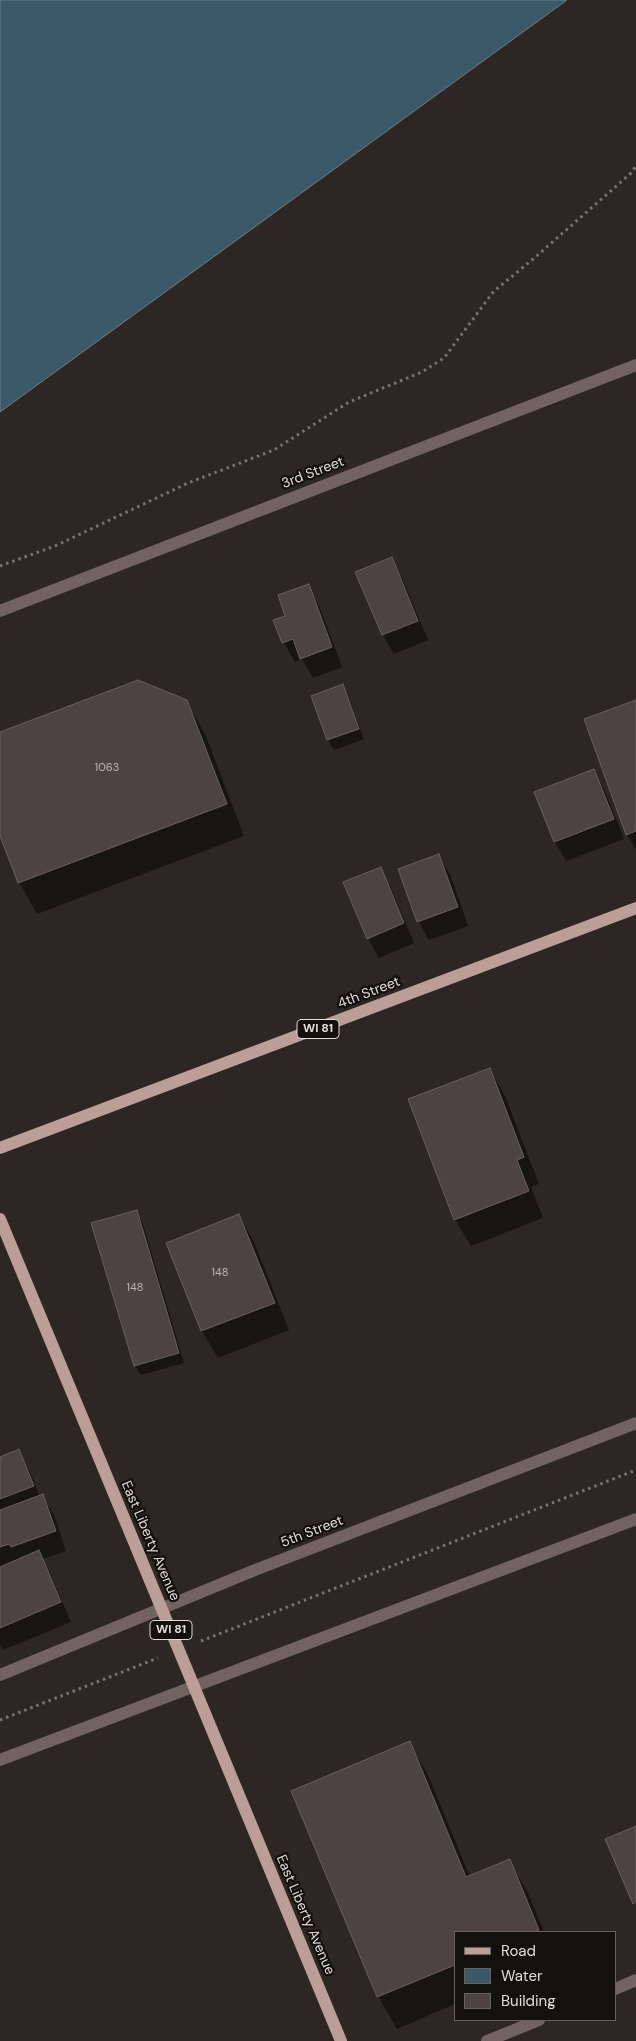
<!DOCTYPE html>
<style>
body{margin:0}
#map{position:relative;width:636px;height:2041px;overflow:hidden;background:#2d2622;font-family:"DM Sans",sans-serif}
canvas{display:block}
.legend{position:absolute;left:454px;top:1931px;width:162px;height:90px;box-sizing:border-box;background:#13100e;border:1px solid #65625f;margin:0;padding:6px 9px;list-style:none;font-size:15px;color:#e1dcd9}
.legend li{display:flex;align-items:center;gap:10px;height:25px}
.legend b{width:25px;border:1px solid #65625f}
</style>
<div id="map">
<canvas width="636" height="2041"></canvas>
<ul class="legend">
<li><b style="height:6px;background:#bc9e99"></b>Road</li>
<li><b style="height:14px;background:#3b5868"></b>Water</li>
<li><b style="height:14px;background:#4d4342"></b>Building</li>
</ul>
</div>
<script>
const c = document.querySelector('canvas').getContext('2d');
c.lineJoin = 'round';
function fill(path, color) { c.fillStyle = color; c.fill(path, 'evenodd'); }
const poly = rows => new Path2D(rows.map(r => 'M' + r).join(''));
function strokePath(path, color, width, dash) { c.strokeStyle = color; c.lineWidth = width; c.lineCap = dash ? 'butt' : 'round'; c.setLineDash(dash || []); c.stroke(path); }
function drawText(font, color, halo, rows, align = 'center') {
  c.font = font + ' "DM Sans",sans-serif'; c.lineWidth = 4.5; c.setLineDash([]); c.textBaseline = 'middle'; c.strokeStyle = halo; c.fillStyle = color; for (const [text, x, y, turn = 0] of rows) {
    c.save(); c.translate(x, y); c.rotate((+turn || 0) * Math.PI / 180); c.textAlign = isNaN(turn) ? turn : align; if (halo) c.strokeText(text, 0, 0); c.fillText(text, 0, 0); c.restore();
  }
}
const water = poly([
 [0,0,567,0,0,412,0,0]
]);
fill(water, '#3b5868');
strokePath(water, '#6d808a', 1);
fill(poly([
 [391,559,402,578,428,640,394,654,383,635,357,573],
 [308,586,319,605,342,667,313,678,302,659,295,662,284,643,275,621,287,616],
 [342,686,348,696,364,739,334,750,328,740,312,697],
 [186,701,205,734,244,836,37,914,19,882,0,833,0,733],
 [636,701,636,850,627,834],
 [593,770,604,789,624,839,566,861,555,842,535,792],
 [438,855,450,874,468,926,429,940,418,921],
 [380,868,391,888,414,943,379,958,368,938],
 [490,1070,505,1096,539,1184,531,1187,543,1218,471,1246,455,1219],
 [137,1211,142,1221,184,1363,141,1375,135,1366],
 [239,1215,254,1242,289,1330,218,1358,202,1331,168,1243],
 [18,1451,29,1470,40,1497,42,1496,54,1515,66,1551,42,1559,49,1571,71,1622,3,1650,0,1645,0,1458],
 [409,1743,428,1775,470,1877,509,1861,528,1893,544,1932,455,1932,455,2004,397,2029,378,1996]
]), '#0007');
const building = poly([
 [392,557,418,621,382,635,355,572,392,557],
 [309,584,332,647,300,659,293,639,282,643,273,620,285,616,278,595,309,584],
 [138,680,187,700,227,804,18,883,0,836,0,732,138,680],
 [343,684,359,729,327,740,311,696,343,684],
 [636,700,636,831,626,835,584,719,636,700],
 [594,769,614,819,554,842,534,792,594,769],
 [439,854,458,907,417,922,398,869,439,854],
 [381,867,404,923,367,939,343,882,381,867],
 [490,1068,524,1157,517,1160,529,1191,454,1220,408,1099,490,1068],
 [137,1210,179,1353,134,1366,91,1223,137,1210],
 [239,1214,275,1303,201,1331,166,1243,239,1214],
 [19,1449,34,1486,0,1499,0,1457,19,1449],
 [43,1494,56,1531,11,1547,9,1544,0,1547,0,1510,43,1494],
 [39,1550,61,1602,0,1628,0,1567,39,1550],
 [410,1741,466,1877,510,1859,539,1930,532,1932,455,1932,455,1965,377,1997,291,1791,410,1741],
 [636,1826,636,1902,633,1904,605,1839,636,1826]
]);
fill(building, '#4d4342');
strokePath(building, '#6a5f5e', 1);
strokePath(poly([
 [0,566,55,546,188,483,274,450,349,402,422,372,444,358,494,291,532,260,630,174,636,166],
 [201,1641,636,1470],
 [0,1720,158,1658]
]), '#7a7471', 3, [2.5, 4]);
strokePath(poly([
 [0,611,636,365],
 [0,1675,255,1570,636,1423],
 [0,1760,636,1519],
 [615,1989,636,1980],
 [487,2041,539,2020]
]), '#726361', 12);
strokePath(poly([
 [0,1148,636,908],
 [0,1219,341,2041]
]), '#bc9e99', 12);
drawText('11px', '#bcb6b3', null, [
 ["1063",107,768],
 ["148",220,1273],
 ["148",135,1288]
]);
for (const [x, y, w] of [
 [318,1029,42],
 [171,1630,42]
]) { const box = new Path2D(); box.roundRect(x - w / 2, y - 9.5, w, 19, 4); c.fillStyle = '#13100e'; c.fill(box); strokePath(box, '#e1dcd9', 1); }
drawText('bold 12px', '#e1dcd9', null, [
 ["WI 81",318,1029],
 ["WI 81",171,1630]
]);
drawText('14px', '#e1dcd9', '#13100e', [
 ["3rd Street",313,473,-21],
 ["4th Street",369,993,-21],
 ["5th Street",312,1532,-21],
 ["East Liberty Avenue",150,1541,67],
 ["East Liberty Avenue",305,1915,67]
]);
</script>
